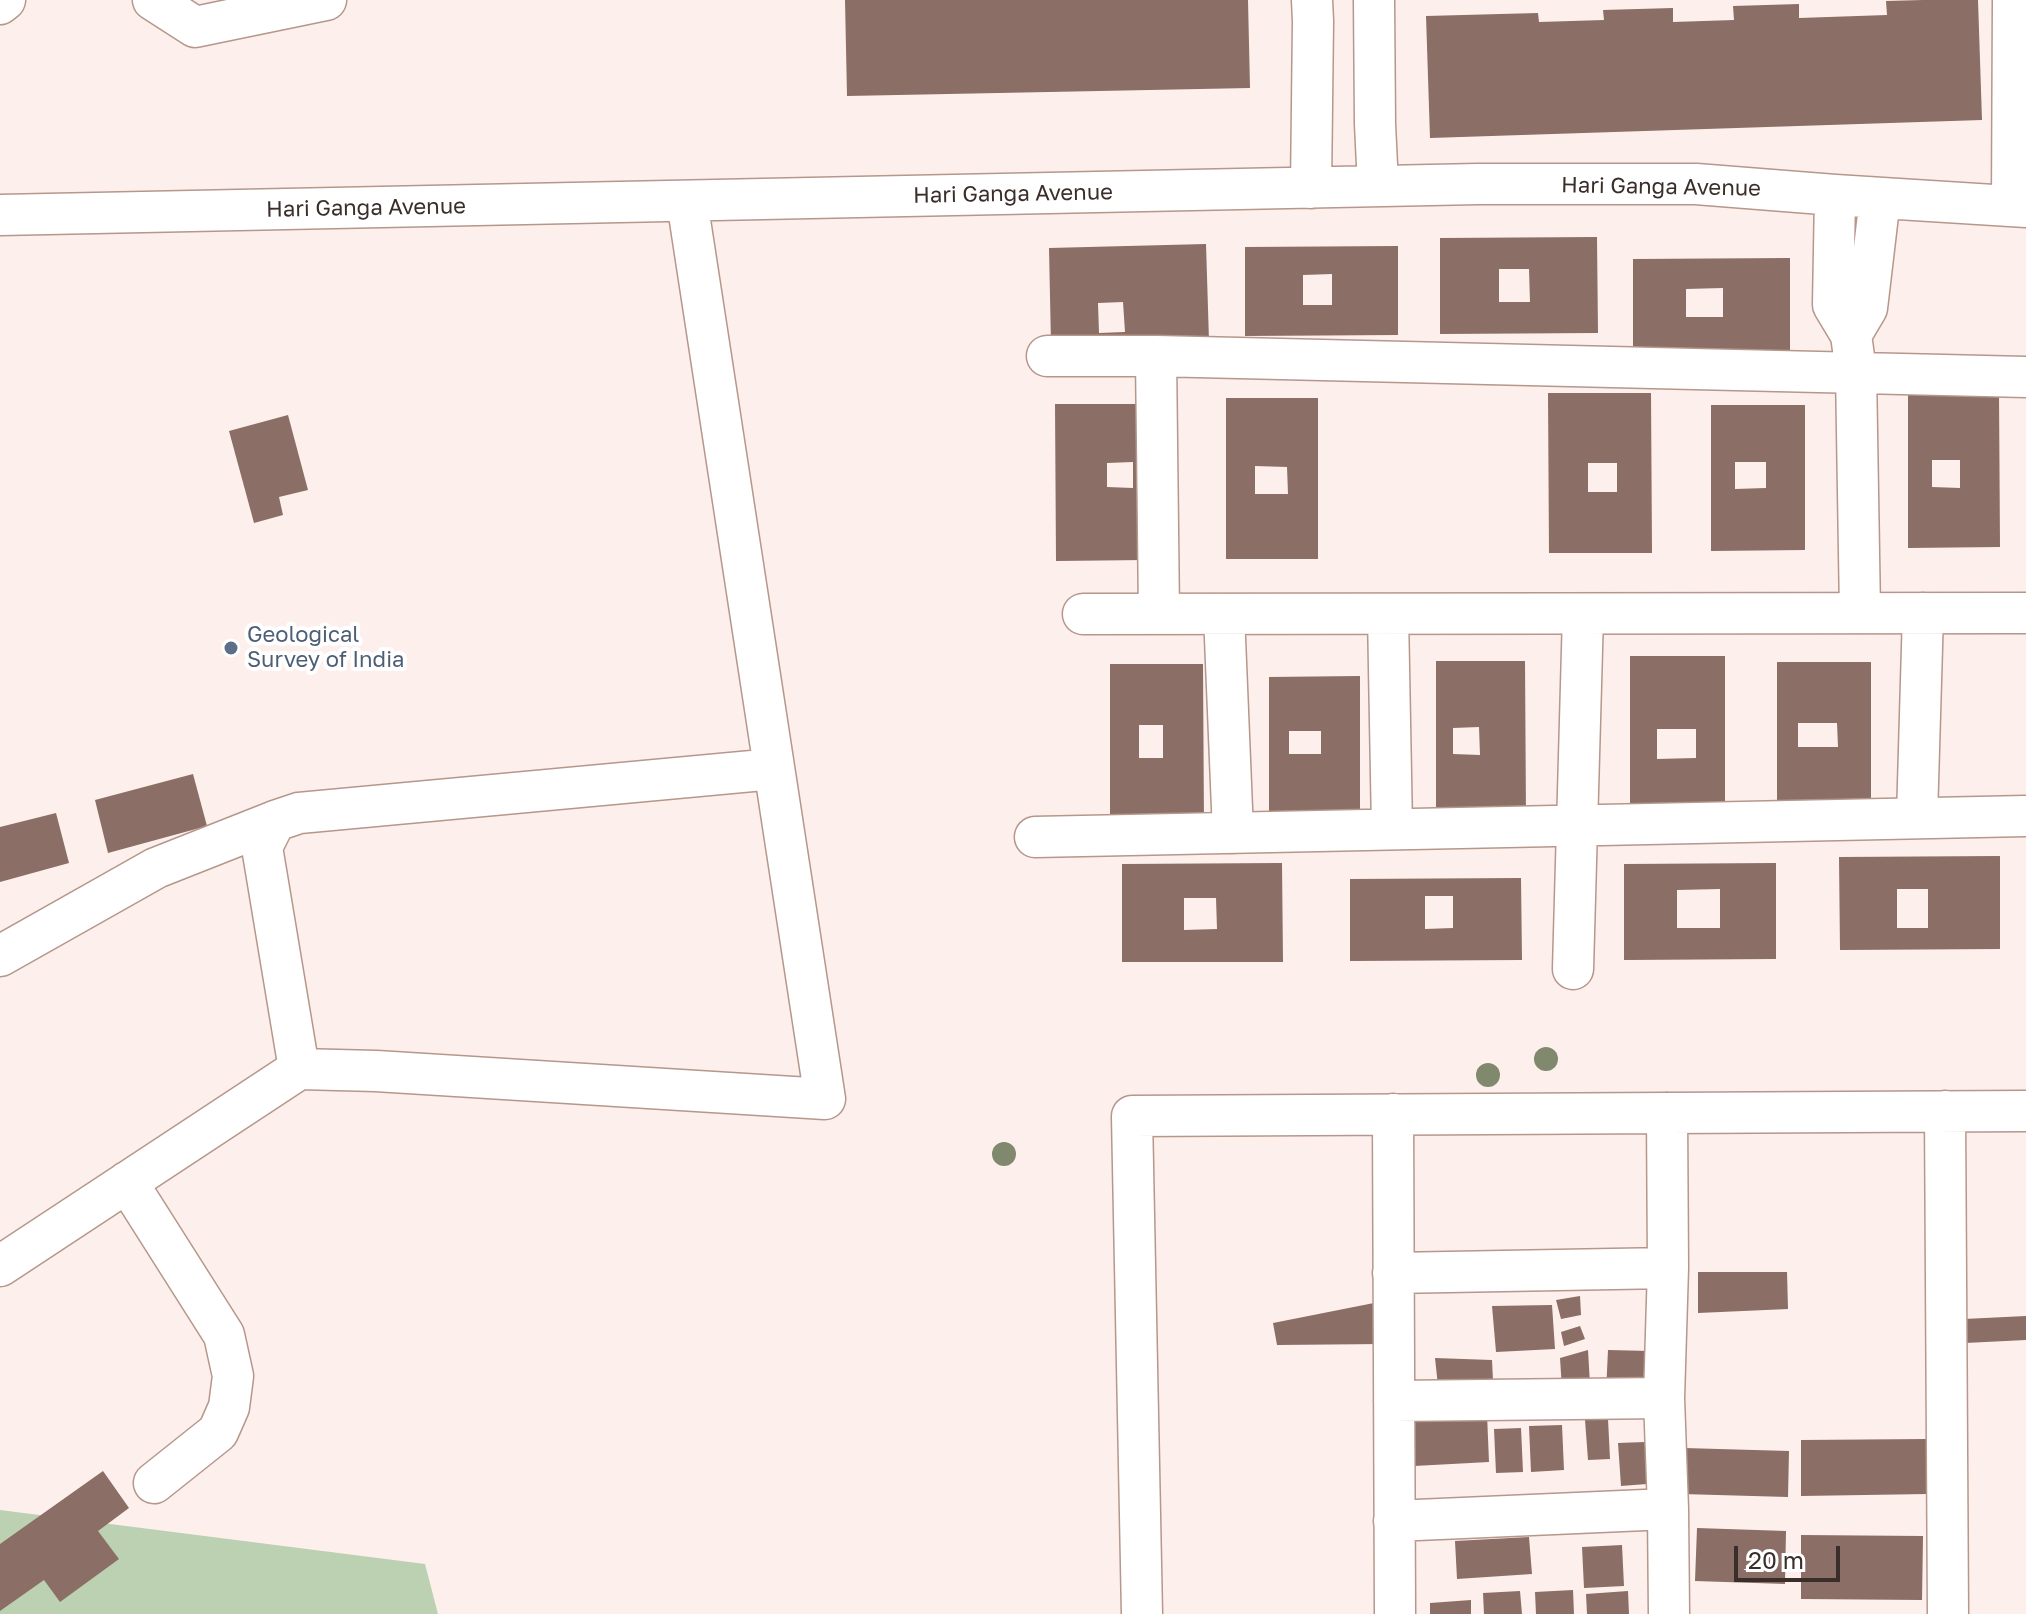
<!DOCTYPE html>
<style>
body{margin:0}
#map{position:relative;width:2026px;height:1614px;overflow:hidden;background:#fdefeb;font-family:"Golos Text",sans-serif}
canvas{display:block}
.scale{position:absolute;left:1734px;top:1546px;width:106px;height:36px;box-sizing:border-box;border:4px solid #3a2e2a;border-top:0;padding-left:10px;font-size:24px;line-height:28px;white-space:nowrap;color:#3a2e2a;-webkit-text-stroke:6px #fff;paint-order:stroke}
</style>
<div id="map">
<canvas width="2026" height="1614"></canvas>
<div class="scale">20 m</div>
</div>
<script>
const c = document.querySelector('canvas').getContext('2d');
c.lineJoin = 'round';
function fill(path, color) { c.fillStyle = color; c.fill(path, 'evenodd'); }
const poly = rows => new Path2D(rows.map(r => 'M' + r).join(''));
function strokePath(path, color, width, dash) { c.strokeStyle = color; c.lineWidth = width; c.lineCap = dash ? 'butt' : 'round'; c.setLineDash(dash || []); c.stroke(path); }
function drawText(font, color, halo, rows, align = 'center') {
  c.font = font + ' "Golos Text",sans-serif'; c.lineWidth = 8; c.setLineDash([]); c.textBaseline = 'middle'; c.strokeStyle = halo; c.fillStyle = color; for (const [text, x, y, turn = 0] of rows) {
    c.save(); c.translate(x, y); c.rotate((+turn || 0) * Math.PI / 180); c.textAlign = isNaN(turn) ? turn : align; if (halo) c.strokeText(text, 0, 0); c.fillText(text, 0, 0); c.restore();
  }
}
fill(poly([
 [0,1510,425,1564,438,1614,0,1614]
]), '#bcd1b2');
fill(poly([
 [845,0,1248,0,1250,88,847,96],
 [1923,0,1978,0,1982,120,1430,138,1426,16,1538,13,1539,22,1604,20,1603,10,1673,8,1673,22,1734,20,1733,6,1799,4,1799,18,1887,15,1886,1],
 [1597,237,1598,333,1440,334,1440,238],
 [1499,269,1529,269,1530,302,1499,302],
 [1206,244,1209,341,1051,345,1049,248],
 [1123,302,1125,332,1099,333,1098,303],
 [1398,246,1398,335,1245,336,1245,247],
 [1332,274,1332,305,1303,305,1303,275],
 [1790,258,1790,350,1633,351,1633,259],
 [1723,288,1723,317,1686,317,1686,289],
 [1548,393,1651,393,1652,553,1549,553],
 [1588,463,1617,463,1617,492,1588,492],
 [1999,393,2000,547,1908,548,1908,394],
 [1932,460,1960,460,1960,488,1932,487],
 [1226,398,1318,398,1318,559,1226,559],
 [1255,466,1287,467,1288,494,1255,494],
 [1055,404,1145,404,1145,560,1056,561],
 [1133,462,1133,488,1107,487,1107,463],
 [1711,405,1805,405,1805,550,1711,551],
 [1735,462,1766,462,1766,488,1735,489],
 [288,415,308,490,279,497,283,515,254,523,229,431],
 [1630,656,1725,656,1725,816,1630,816],
 [1657,729,1696,729,1696,758,1657,759],
 [1436,661,1525,661,1526,819,1436,820],
 [1479,727,1480,755,1453,754,1453,728],
 [1777,662,1871,662,1871,810,1777,811],
 [1798,723,1837,723,1838,747,1798,747],
 [1110,664,1203,664,1204,827,1110,827],
 [1139,725,1163,725,1163,758,1139,758],
 [1360,676,1360,818,1269,818,1269,677],
 [1289,731,1321,731,1321,754,1289,754],
 [193,774,207,826,108,853,95,800],
 [56,813,69,863,0,882,0,827],
 [2000,856,2000,949,1840,950,1839,857],
 [1897,889,1928,889,1928,928,1897,928],
 [1282,863,1283,962,1122,962,1122,864],
 [1184,898,1216,898,1217,929,1184,930],
 [1776,863,1776,959,1624,960,1624,864],
 [1720,889,1720,928,1677,928,1677,890],
 [1521,878,1522,960,1350,961,1350,879],
 [1425,896,1453,896,1453,928,1425,929],
 [1698,1272,1787,1272,1788,1309,1698,1313],
 [1580,1296,1581,1315,1561,1319,1556,1300],
 [1379,1302,1383,1344,1277,1345,1273,1323],
 [1552,1305,1555,1349,1496,1352,1492,1306],
 [2026,1316,2026,1340,1965,1343,1964,1319],
 [1580,1326,1585,1339,1564,1346,1561,1332],
 [1588,1350,1590,1384,1562,1389,1560,1358],
 [1608,1350,1650,1351,1650,1389,1606,1392],
 [1435,1358,1492,1360,1493,1381,1438,1386],
 [1487,1414,1489,1462,1414,1466,1412,1418],
 [1608,1419,1610,1459,1588,1460,1585,1420],
 [1562,1425,1564,1470,1531,1472,1529,1426],
 [1521,1428,1523,1472,1496,1473,1494,1429],
 [1927,1439,1927,1494,1801,1496,1801,1440],
 [1645,1442,1647,1484,1621,1486,1618,1443],
 [1684,1448,1789,1451,1788,1497,1682,1494],
 [103,1471,129,1508,98,1531,119,1559,60,1602,44,1580,0,1611,0,1544],
 [1697,1528,1786,1531,1785,1584,1695,1581],
 [1801,1535,1923,1536,1922,1600,1801,1599],
 [1529,1537,1532,1574,1457,1579,1455,1541],
 [1622,1545,1624,1586,1584,1588,1582,1547],
 [1573,1590,1574,1614,1536,1614,1535,1592],
 [1520,1591,1522,1614,1484,1614,1483,1593],
 [1628,1591,1629,1614,1587,1614,1586,1594],
 [1471,1600,1471,1614,1430,1614,1430,1603]
]), '#8b6e65');
const minor = poly([
 [153,0,195,27,326,0],
 [1374,0,1375,124,1378,186],
 [0,4,5,0],
 [1311,188,1313,21,1312,0],
 [1835,195,1833,305,1851,335,1856,371,1860,613],
 [2012,206,2013,0],
 [0,215,1478,184,1696,184,1835,195,2026,207],
 [1851,335,1867,308,1880,198],
 [1047,356,1156,356],
 [1083,614,2026,613],
 [1159,614,1156,356,2026,377],
 [1224,614,1233,833],
 [1388,614,1392,829],
 [1917,817,1923,613],
 [1035,837,2026,816],
 [0,956,156,868,275,821],
 [1573,969,1583,614],
 [299,1069,262,847,275,821,299,813,774,769],
 [1945,1111,1948,1614],
 [1667,1113,1668,1268,1664,1398,1668,1509,1669,1614],
 [1393,1114,1395,1614],
 [127,1182,224,1335,233,1376,229,1407,218,1432,154,1483],
 [0,1266,299,1069,376,1071,825,1099,687,201],
 [1393,1273,1668,1268],
 [1394,1401,1664,1398],
 [1394,1521,1668,1509],
 [1142,1614,1132,1116,2026,1111]
]);
strokePath(minor, '#b5978c', 43);
strokePath(minor, '#fff', 40);
c.fillStyle = '#80896d';
for (const [x, y] of [
 [1546,1059],
 [1488,1075],
 [1004,1154]
]) { c.beginPath(); c.arc(x, y, 12, 0, 2 * Math.PI); c.fill(); }
for (const [x, y, r, color] of [
 [231,648,8,"#5c6f8a"]
]) { const dot = new Path2D(); dot.arc(x, y, r, 0, 2 * Math.PI); c.fillStyle = color; c.fill(dot); strokePath(dot, '#fff', 3); }
drawText('22px', '#3a2e2a', '#fff', [
 ["Hari Ganga Avenue",1661,187,1],
 ["Hari Ganga Avenue",1013,194,-1],
 ["Hari Ganga Avenue",366,208,-1]
]);
drawText('22px', '#4e5e75', '#fff', [
 ["Geological",247,635],
 ["Survey of India",247,660]
], 'left');
</script>
